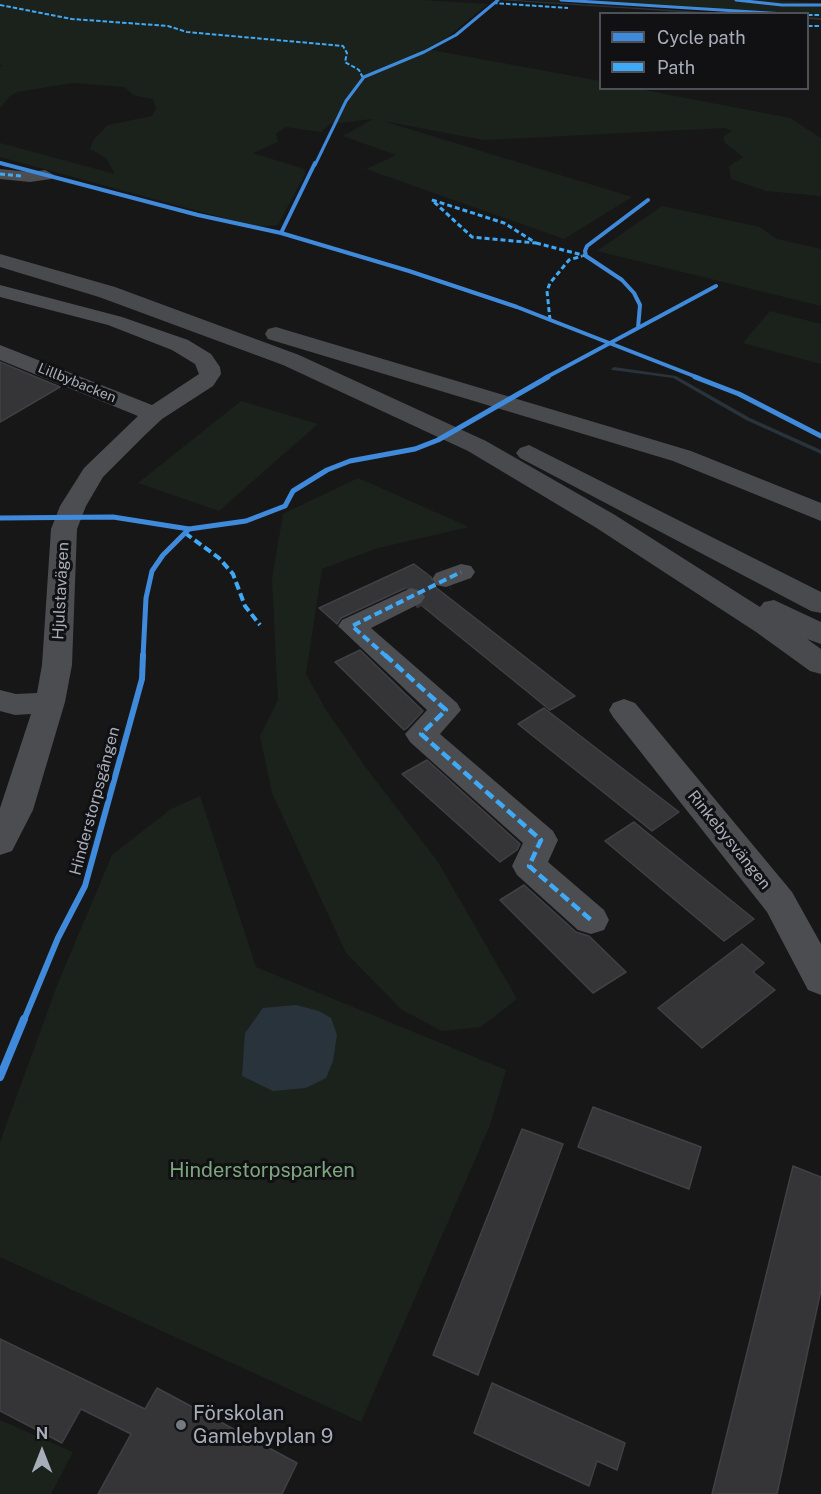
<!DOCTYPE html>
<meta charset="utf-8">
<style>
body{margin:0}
#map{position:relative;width:821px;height:1494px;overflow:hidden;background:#171718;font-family:"Public Sans",sans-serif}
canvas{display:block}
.legend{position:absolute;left:599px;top:12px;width:210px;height:78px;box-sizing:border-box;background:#111114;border:2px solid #4d5056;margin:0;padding:8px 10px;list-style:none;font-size:18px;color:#a7aeb9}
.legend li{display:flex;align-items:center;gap:12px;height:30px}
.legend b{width:30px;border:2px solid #4d5056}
.north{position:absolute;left:12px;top:1422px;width:60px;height:60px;-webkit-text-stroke:4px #111114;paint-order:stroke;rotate:0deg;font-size:16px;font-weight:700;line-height:24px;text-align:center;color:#a7aeb9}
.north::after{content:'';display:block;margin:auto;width:21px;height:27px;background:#a7aeb9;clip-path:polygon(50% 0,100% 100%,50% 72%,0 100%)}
</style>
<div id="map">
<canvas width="821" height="1494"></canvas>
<ul class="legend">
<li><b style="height:8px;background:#408adc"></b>Cycle path</li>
<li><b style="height:8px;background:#3fa9f5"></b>Path</li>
</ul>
<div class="north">N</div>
</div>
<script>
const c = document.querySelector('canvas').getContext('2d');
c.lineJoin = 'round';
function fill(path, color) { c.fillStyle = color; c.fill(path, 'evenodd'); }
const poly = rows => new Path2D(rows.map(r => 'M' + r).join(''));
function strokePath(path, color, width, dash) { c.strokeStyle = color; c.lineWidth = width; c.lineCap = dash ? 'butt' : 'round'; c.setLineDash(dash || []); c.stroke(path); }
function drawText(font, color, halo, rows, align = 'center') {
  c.font = font + ' "Public Sans",sans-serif'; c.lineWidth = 6; c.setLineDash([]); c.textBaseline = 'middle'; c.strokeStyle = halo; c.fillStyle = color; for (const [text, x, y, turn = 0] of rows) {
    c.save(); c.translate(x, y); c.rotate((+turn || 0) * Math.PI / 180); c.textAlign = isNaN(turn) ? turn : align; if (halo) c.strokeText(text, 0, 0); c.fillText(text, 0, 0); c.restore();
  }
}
fill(poly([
 [0,0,421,0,488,4,445,39,426,49,600,81,600,88,639,89,790,118,821,138,821,196,766,191,731,179,729,166,743,157,724,142,724,136,732,131,725,128,484,140,383,121,632,197,564,239,366,169,396,155,343,136,373,119,330,124,321,132,286,127,276,134,278,142,253,153,304,169,305,174,278,225,261,227,242,223,0,157,0,143,115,174,106,158,90,149,94,139,108,125,152,116,156,108,153,99,133,95,125,87,73,83,17,92,10,96,0,108,0,67,3,65,0,65],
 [527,0,773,0,821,3,821,17,808,16,808,14,760,13],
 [662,206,760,227,777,239,821,249,821,306,597,251],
 [770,311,821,324,821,364,743,343],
 [241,401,318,424,219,511,138,483],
 [358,478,469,527,378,548,322,569,306,674,326,710,367,769,438,862,517,999,481,1027,442,1031,402,1010,346,953,272,793,260,736,278,700,272,579,283,514],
 [200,796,256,967,506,1070,490,1125,361,1422,0,1257,0,1142,58,983,112,855,171,809],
 [0,1420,73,1452,51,1494,0,1494]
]), '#1b221c');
fill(poly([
 [296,1005,319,1011,331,1018,337,1035,333,1061,326,1078,306,1088,273,1091,242,1076,245,1033,263,1008]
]), '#29333b');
fill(poly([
 [498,0,516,0,735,14,710,14,498,0],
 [808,17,821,18,821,20,808,19,808,17],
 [614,367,676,376,750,418,821,450,821,454,746,420,673,378,612,370,611,369,614,367]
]), '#29333b');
const building = poly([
 [0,362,60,387,0,422,0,362],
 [414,564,431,577,434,586,575,696,550,710,421,605,427,598,422,589,410,586,341,618,337,624,319,608,414,564],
 [360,650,423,711,407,728,404,730,335,662,360,650],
 [544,708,679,812,652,831,518,724,544,708],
 [427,760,520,844,517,850,500,862,402,774,427,760],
 [634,822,754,919,724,941,605,841,634,822],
 [524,885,576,932,589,936,626,972,593,993,500,900,524,885],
 [742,944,764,963,753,972,775,990,702,1048,658,1008,742,944],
 [593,1107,701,1147,689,1189,578,1147,593,1107],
 [522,1129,563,1144,478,1375,433,1355,522,1129],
 [793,1166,821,1177,821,1290,777,1494,712,1494,793,1166],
 [0,1339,145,1409,157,1388,297,1463,282,1494,98,1494,131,1434,81,1409,62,1443,0,1411,0,1339],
 [492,1383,625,1443,617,1470,597,1461,589,1486,474,1433,492,1383]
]);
fill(building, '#353537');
strokePath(building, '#404144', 1.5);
strokePath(poly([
 [411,597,446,579]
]), '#343538', 26, [26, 13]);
fill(poly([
 [0,169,30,172,45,170,54,175,51,179,30,182,0,179,0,169],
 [0,285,122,317,188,340,211,354,220,367,221,374,213,386,162,419,145,435,103,477,86,506,77,529,72,665,65,702,33,810,12,851,0,855,0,808,31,714,15,715,0,711,0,690,16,694,37,693,42,665,51,529,60,506,84,468,138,416,0,360,0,345,152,405,199,374,195,364,172,350,108,325,0,297,0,285],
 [461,564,471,566,475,572,471,578,446,587,436,585,432,579,436,573,461,564],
 [411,588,421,591,425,597,421,603,371,628,457,703,461,710,440,734,553,831,558,840,548,862,604,910,609,920,604,930,591,934,578,930,517,875,512,866,523,843,410,742,405,734,427,710,338,626,342,620,411,588],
 [624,699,635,703,792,892,821,944,821,995,808,990,767,912,613,717,609,710,613,703,624,699]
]), '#4b4d51');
fill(poly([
 [0,254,115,287,299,355,486,441,615,515,760,607,764,602,774,600,821,622,821,644,807,639,821,649,821,674,810,671,756,632,595,527,468,451,283,365,99,297,0,267,0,254],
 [276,327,691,451,821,503,821,521,673,461,268,339,265,334,268,329,276,327],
 [529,445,821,592,821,613,811,611,520,458,516,453,520,448,529,445]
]), '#494a4d');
strokePath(poly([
 [493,3,568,8],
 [0,5,72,19,168,26,187,32,343,46,347,53,345,62,359,70,363,78],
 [808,15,821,15],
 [808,26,821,26]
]), '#3fa9f5', 2, [4.5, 2]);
strokePath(poly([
 [0,174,21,176],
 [432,200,504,223,536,243,472,237,432,200],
 [536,243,586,256],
 [550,320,547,291,550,283,569,260,582,256]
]), '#3fa9f5', 3, [5, 3]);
strokePath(poly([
 [185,533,219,558,233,574,245,606,260,625],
 [387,657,352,626,461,572]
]), '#3fa9f5', 4, [8, 4]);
strokePath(poly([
 [385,655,446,710,421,734,541,840,529,866,591,920]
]), '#3fa9f5', 4.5, [10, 4.5]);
strokePath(poly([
 [561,0,785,14],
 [736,0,782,5,821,5],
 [0,163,6,165],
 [315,165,346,101,364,77,424,52,456,35,498,0]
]), '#408adc', 3);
strokePath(poly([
 [0,163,198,215,281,233,409,271,517,307,699,378],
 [281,233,315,163],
 [638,328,716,286],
 [545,378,638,328,640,305,634,293,622,280,586,256,585,251,587,246,648,200]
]), '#408adc', 4);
strokePath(poly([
 [695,377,739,394,821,436],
 [0,518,113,517,189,529,246,521,285,506,293,491,327,470,350,461,415,449,438,440,548,377],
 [143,657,146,598,152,571,163,555,189,529]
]), '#408adc', 5);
strokePath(poly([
 [24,1020,58,938,85,886,142,679,143,655]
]), '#408adc', 6);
strokePath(poly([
 [0,1077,24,1019]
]), '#408adc', 8);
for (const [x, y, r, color] of [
 [181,1425,6,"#757981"]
]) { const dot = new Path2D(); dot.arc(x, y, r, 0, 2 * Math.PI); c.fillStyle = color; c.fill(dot); strokePath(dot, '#111114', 2); }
drawText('14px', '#a7aeb9', '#111114', [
 ["Lillbybacken",77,383,22]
]);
drawText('16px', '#a7aeb9', '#111114', [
 ["Hjulstavägen",61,591,-87],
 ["Hinderstorpsgången",95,801,-75],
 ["Rinkebysvängen",729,840,51]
]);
drawText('20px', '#7da67e', '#111114', [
 ["Hinderstorpsparken",262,1171]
]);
drawText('20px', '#a7aeb9', '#111114', [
 ["Förskolan",193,1414],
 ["Gamlebyplan 9",193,1437]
], 'left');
</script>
